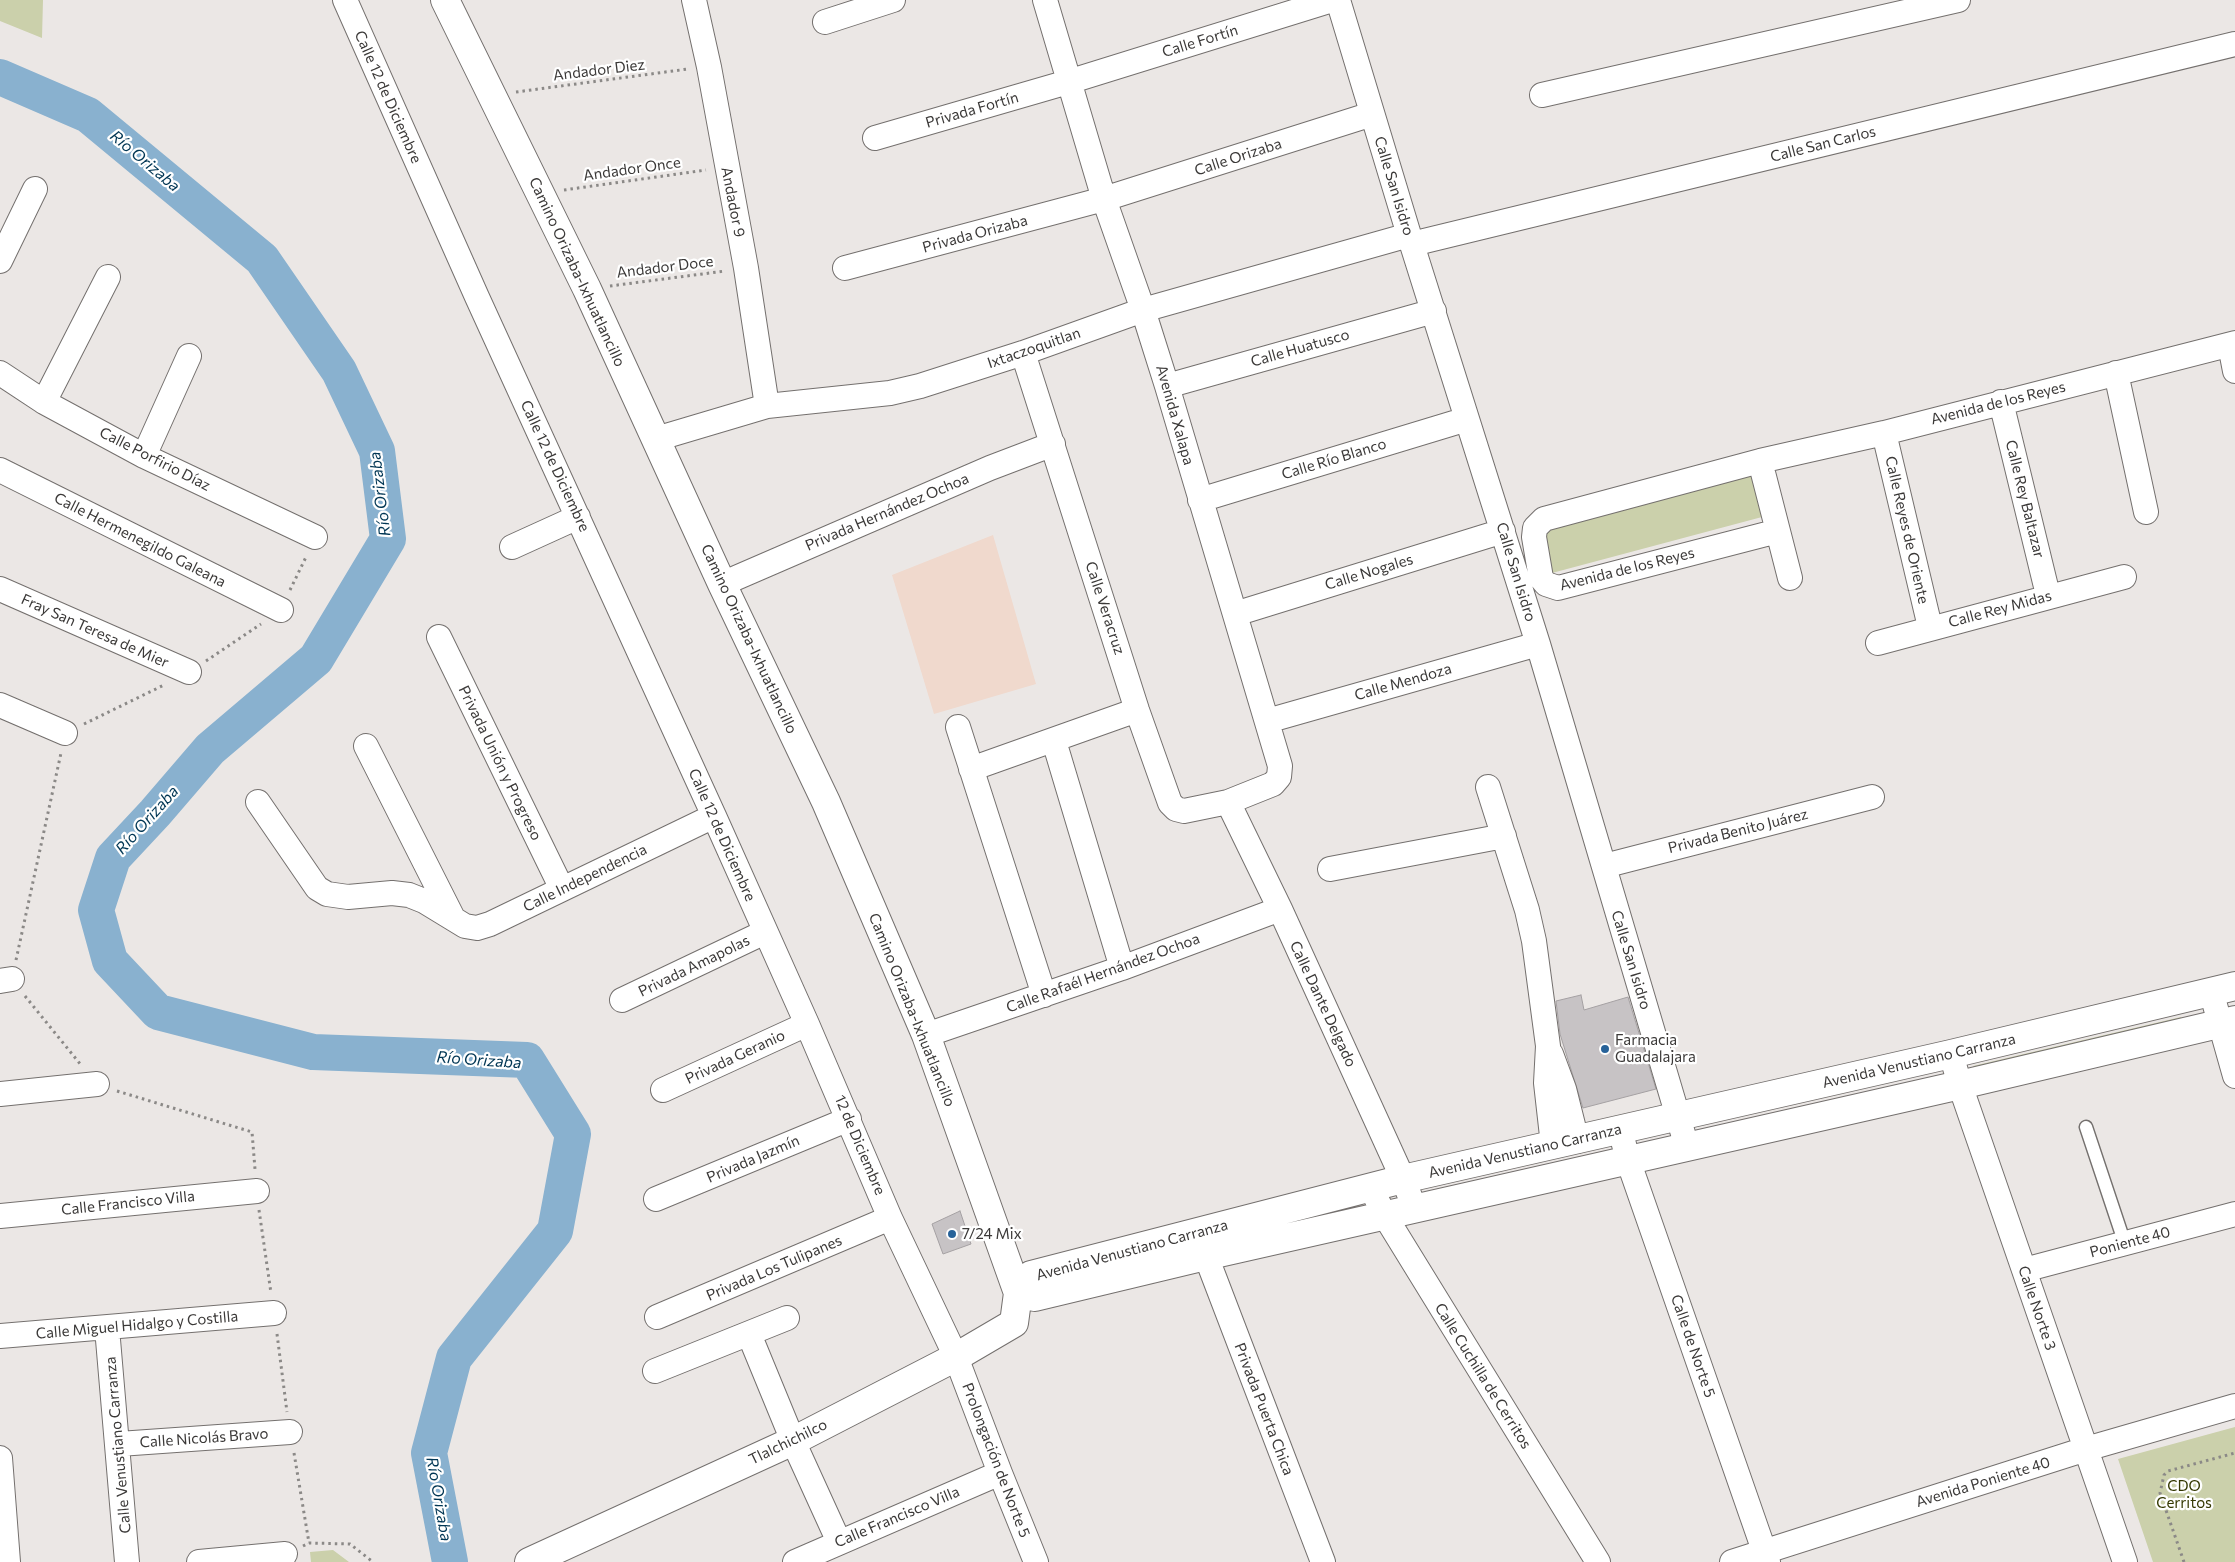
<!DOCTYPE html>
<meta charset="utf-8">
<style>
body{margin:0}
canvas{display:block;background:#ebe7e5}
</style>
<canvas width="2235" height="1562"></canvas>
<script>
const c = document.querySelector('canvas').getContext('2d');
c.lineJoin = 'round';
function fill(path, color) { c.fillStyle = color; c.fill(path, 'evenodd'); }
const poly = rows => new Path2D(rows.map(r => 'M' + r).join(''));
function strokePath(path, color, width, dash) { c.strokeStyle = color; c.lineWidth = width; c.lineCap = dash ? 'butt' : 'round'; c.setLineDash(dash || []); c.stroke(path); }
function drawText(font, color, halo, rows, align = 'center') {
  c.font = font + ' Commissioner,sans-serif'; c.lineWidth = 4.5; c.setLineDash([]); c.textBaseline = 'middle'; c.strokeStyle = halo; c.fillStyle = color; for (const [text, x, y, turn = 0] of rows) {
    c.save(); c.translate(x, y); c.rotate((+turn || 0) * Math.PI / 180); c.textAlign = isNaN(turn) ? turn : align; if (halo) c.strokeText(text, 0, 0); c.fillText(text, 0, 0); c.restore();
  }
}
fill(poly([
 [993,535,1036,684,934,714,892,575]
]), '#f0d9cd');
fill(poly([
 [0,0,43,0,42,38,0,21],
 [1751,474,1762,517,1552,573,1540,530],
 [2181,1017,2182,1021,1974,1070,1973,1066],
 [2235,1427,2235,1562,2153,1562,2118,1459],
 [333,1550,349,1562,311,1562,310,1552]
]), '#cbd0ab');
strokePath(poly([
 [0,77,88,115,262,259,339,371,377,451,388,539,316,659,210,749,155,813,113,858,96,910,110,961,158,1012,313,1052,527,1060,573,1134,555,1231,454,1358,429,1453,450,1562]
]), '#89b1cf', 36);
const building = poly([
 [1581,995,1584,1010,1628,997,1656,1089,1583,1108,1560,1034,1556,1001,1581,995],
 [960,1211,971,1244,943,1254,932,1224,960,1211]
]);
fill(building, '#c7c3c5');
strokePath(building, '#a5a1a3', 1);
const lane = poly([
 [2086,1127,2125,1244]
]);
const street = poly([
 [345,0,477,297,714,816,807,1024,890,1218,956,1357,1000,1473,1036,1562],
 [694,0,709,67,746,268,767,406],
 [1338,0,1409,235,1538,644,1687,1147],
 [825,22,893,0],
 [1542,95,1958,0],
 [875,138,1068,82,1332,0],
 [1412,244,2235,44],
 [0,261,35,189],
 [845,268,1104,199,1372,114],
 [2230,345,2235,371],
 [1023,353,1137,710,1170,803,1176,809,1184,811,1228,802,1273,784,1279,777,1280,766,1167,386,1143,310,1104,199,1045,0],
 [0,373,44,402,144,456,315,537],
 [2116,373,2146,512],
 [1167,386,1434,311],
 [44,402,108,277],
 [2001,402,2048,595],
 [1884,433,1930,627],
 [656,439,767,406,890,393,920,386,1023,353,1143,310,1409,235],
 [144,456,189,356],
 [1760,461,1790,578],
 [0,470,281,610],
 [1200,500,1467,419],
 [1778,531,1558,588,1546,584,1541,578,1534,537,1535,528,1544,519,1760,461,1884,433,2235,343],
 [512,547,578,517],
 [722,584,990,468,1053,444],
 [0,589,189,672],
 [1235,614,1503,531],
 [439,637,562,889],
 [1878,643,2124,577],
 [0,705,65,733],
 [1267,721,1538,644],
 [958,727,1044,995],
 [1054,741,1122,968],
 [366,746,453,918],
 [971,769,1137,710],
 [1488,787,1527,910,1534,941,1548,1046,1546,1083,1553,1145],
 [258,802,317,888,327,894,348,897,392,893,409,895,424,901,465,926,477,928,490,924,714,816],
 [1228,802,1280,909,1403,1179,1415,1209],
 [1604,866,1872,797],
 [1330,869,1504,836],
 [0,981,12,979],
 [2211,991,2235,1076],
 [622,1000,765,932],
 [926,1035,1122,968,1280,909],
 [1551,1054,1564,1089,1577,1141],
 [1951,1054,1960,1085,2125,1562],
 [663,1090,807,1024],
 [0,1094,97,1084],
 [1620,1129,1628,1160,1768,1562],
 [1371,1188,1385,1216,1598,1562],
 [656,1199,849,1119],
 [0,1216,257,1191],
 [1206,1256,1323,1562],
 [2024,1270,2235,1214],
 [657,1317,890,1218],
 [107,1328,127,1562],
 [749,1334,793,1441,839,1542],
 [0,1336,274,1313],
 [655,1371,787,1318],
 [119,1444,290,1432],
 [0,1458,8,1562],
 [199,1562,285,1554],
 [795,1562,1000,1473],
 [1732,1562,2086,1449,2235,1406]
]);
const secondary = poly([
 [445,0,587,289,722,584,826,802,926,1035,1018,1293],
 [1018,1293,1035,1297,1206,1256,1960,1085,2235,1020],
 [529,1562,793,1441,956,1357,1014,1323,1018,1293,1031,1275,1403,1179,1951,1054,2235,986]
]);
strokePath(lane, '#74706e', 15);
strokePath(street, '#74706e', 26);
strokePath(secondary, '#74706e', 30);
strokePath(poly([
 [516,92,688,69],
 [564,190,706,170],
 [610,286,725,271],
 [290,590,307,555],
 [206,661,261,624],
 [84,724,164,685],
 [16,960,61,753],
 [25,996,81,1065],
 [117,1091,252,1132,255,1169],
 [259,1210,271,1293],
 [277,1334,287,1412],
 [294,1453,309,1543],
 [303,1546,309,1543,350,1544,373,1562],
 [2184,1562,2160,1493,2164,1475,2168,1471,2235,1453]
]), '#8b8987', 3, [2.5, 4]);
strokePath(lane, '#fff', 12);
strokePath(street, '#fff', 24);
strokePath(secondary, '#fff', 28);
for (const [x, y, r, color] of [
 [1605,1049,5,"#276299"],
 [952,1234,5,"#276299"]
]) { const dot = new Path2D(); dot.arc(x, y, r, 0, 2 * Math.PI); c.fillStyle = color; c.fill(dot); strokePath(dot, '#fff', 2); }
drawText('15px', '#3b3938', '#fff', [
 ["Calle Fortín",1200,41,-17],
 ["Andador Diez",599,70,-7],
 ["Calle 12 de Diciembre",388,97,66],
 ["Privada Fortín",972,110,-16],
 ["Calle San Carlos",1823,144,-14],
 ["Calle Orizaba",1238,157,-18],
 ["Andador Once",632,169,-8],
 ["Calle San Isidro",1394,186,73],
 ["Andador 9",733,202,79],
 ["Privada Orizaba",975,234,-15],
 ["Andador Doce",665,267,-7],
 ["Camino Orizaba-Ixhuatlancillo",577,272,65],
 ["Ixtaczoquitlan",1034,348,-19],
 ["Calle Huatusco",1300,348,-16],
 ["Avenida de los Reyes",1998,403,-14],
 ["Avenida Xalapa",1175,415,74],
 ["Calle Porfirio Díaz",155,459,27],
 ["Calle Río Blanco",1334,459,-17],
 ["Calle 12 de Diciembre",555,466,65],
 ["Calle Rey Baltazar",2025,499,76],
 ["Privada Hernández Ochoa",887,512,-23],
 ["Calle Reyes de Oriente",1907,530,77],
 ["Calle Hermenegildo Galeana",140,540,27],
 ["Avenida de los Reyes",1627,569,-14],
 ["Calle Nogales",1369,572,-17],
 ["Calle San Isidro",1516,572,73],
 ["Calle Veracruz",1105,608,72],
 ["Calle Rey Midas",2000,609,-15],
 ["Fray San Teresa de Mier",95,631,24],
 ["Camino Orizaba-Ixhuatlancillo",749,639,65],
 ["Calle Mendoza",1403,682,-16],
 ["Privada Unión y Progreso",500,763,64],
 ["Privada Benito Juárez",1738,831,-14],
 ["Calle 12 de Diciembre",722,835,66],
 ["Calle Independencia",585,878,-26],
 ["Calle San Isidro",1631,960,73],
 ["Privada Amapolas",694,966,-26],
 ["Calle Rafaél Hernández Ochoa",1103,973,-20],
 ["Calle Dante Delgado",1323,1004,65],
 ["Camino Orizaba-Ixhuatlancillo",912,1010,68],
 ["Privada Geranio",735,1057,-25],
 ["Avenida Venustiano Carranza",1919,1061,-13],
 ["12 de Diciembre",860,1145,67],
 ["Avenida Venustiano Carranza",1525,1151,-13],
 ["Privada Jazmín",753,1159,-23],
 ["Calle Francisco Villa",128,1203,-6],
 ["Poniente 40",2130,1242,-15],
 ["Avenida Venustiano Carranza",1132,1250,-15],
 ["Privada Los Tulipanes",774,1268,-23],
 ["Calle Norte 3",2037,1308,71],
 ["Calle Miguel Hidalgo y Costilla",137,1325,-5],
 ["Calle de Norte 5",1693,1346,71],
 ["Calle Cuchilla de Cerritos",1483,1376,58],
 ["Privada Puerta Chica",1264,1409,69],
 ["Calle Nicolás Bravo",204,1438,-4],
 ["Tlalchichilco",788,1442,-26],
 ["Calle Venustiano Carranza",118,1445,-95],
 ["Prolongación de Norte 5",996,1460,69],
 ["Avenida Poniente 40",1983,1482,-17],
 ["Calle Francisco Villa",897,1517,-23]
]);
drawText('15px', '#3b3938', '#fff', [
 ["Farmacia",1615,1040],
 ["Guadalajara",1615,1057],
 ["7/24 Mix",962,1234]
], 'left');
drawText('15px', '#343801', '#fff', [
 ["CDO",2184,1486],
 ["Cerritos",2184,1503]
]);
drawText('italic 16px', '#013654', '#fff', [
 ["Río Orizaba",145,161,40],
 ["Río Orizaba",380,494,-97],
 ["Río Orizaba",147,820,-48],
 ["Río Orizaba",479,1060,4],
 ["Río Orizaba",439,1499,80]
]);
</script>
